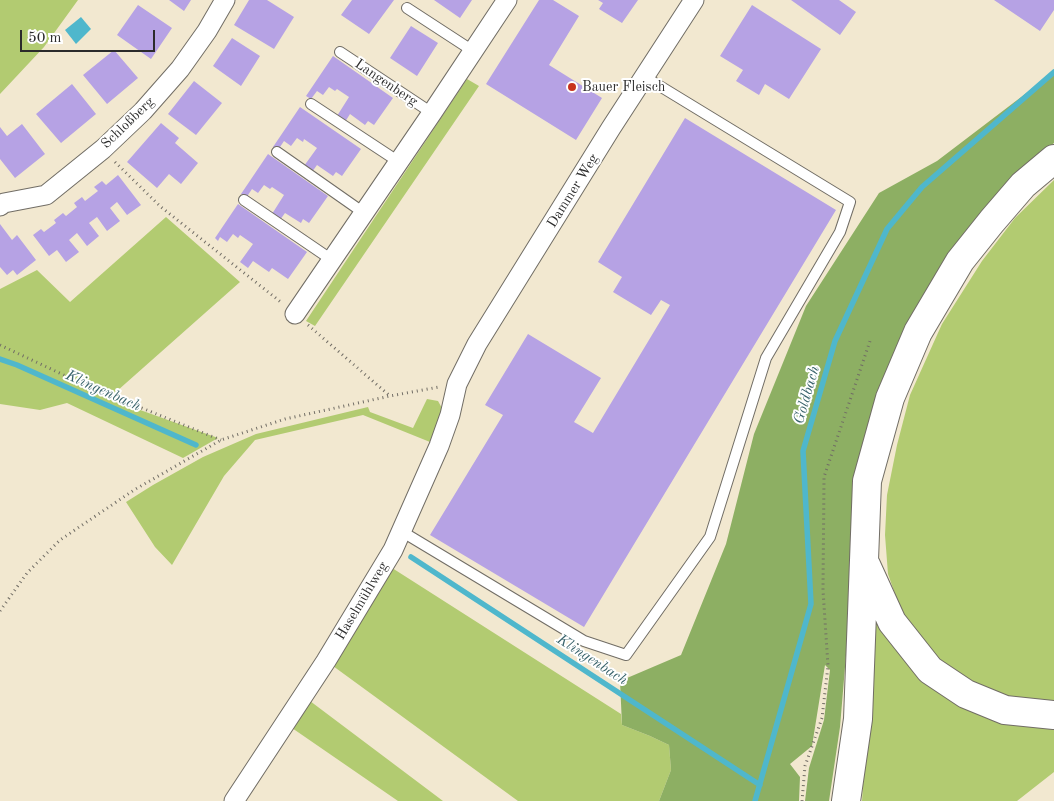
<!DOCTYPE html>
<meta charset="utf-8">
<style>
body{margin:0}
#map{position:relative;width:1054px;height:801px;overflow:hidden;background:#f2e8d0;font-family:"Old Standard TT",serif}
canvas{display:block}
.scale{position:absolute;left:20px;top:30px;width:135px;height:22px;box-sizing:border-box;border:2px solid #2b2b2b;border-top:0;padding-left:6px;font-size:15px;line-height:18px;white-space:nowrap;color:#2b2b2b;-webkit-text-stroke:4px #fff;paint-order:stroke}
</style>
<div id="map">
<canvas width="1054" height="801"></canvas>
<div class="scale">50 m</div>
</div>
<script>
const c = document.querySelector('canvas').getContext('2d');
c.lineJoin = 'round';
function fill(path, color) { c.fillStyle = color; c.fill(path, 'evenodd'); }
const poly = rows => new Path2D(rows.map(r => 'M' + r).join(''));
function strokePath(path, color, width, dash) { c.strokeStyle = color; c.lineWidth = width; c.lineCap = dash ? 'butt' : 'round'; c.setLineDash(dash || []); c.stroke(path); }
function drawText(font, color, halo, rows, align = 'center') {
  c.font = font + ' "Old Standard TT",serif'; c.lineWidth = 4; c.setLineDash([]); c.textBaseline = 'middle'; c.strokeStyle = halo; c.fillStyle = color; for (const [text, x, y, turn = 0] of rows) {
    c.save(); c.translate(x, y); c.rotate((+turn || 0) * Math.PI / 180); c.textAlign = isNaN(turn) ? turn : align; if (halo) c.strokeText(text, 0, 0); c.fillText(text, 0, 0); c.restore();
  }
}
fill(poly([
 [0,0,78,0,44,47,0,94],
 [467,79,479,86,315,326,306,321],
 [1054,180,1054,707,1016,706,965,684,937,661,920,639,900,608,888,574,885,535,887,495,897,445,910,395,942,324,982,261,1015,218],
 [166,217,240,282,117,391,118,402,218,438,183,458,67,403,40,410,0,404,0,289,37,270,70,302],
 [427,399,438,401,443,410,430,442,363,415,255,440,224,476,172,565,155,547,126,502,153,485,203,457,256,434,368,407,370,412,413,428],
 [389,566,621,714,622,725,650,736,669,745,671,770,659,801,518,801,333,666],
 [872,590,938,690,978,714,1049,729,1054,729,1054,772,1017,801,862,801,871,659],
 [310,701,443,801,398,801,292,728]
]), '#b2cb71');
fill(poly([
 [1054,72,1054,143,1023,168,926,295,850,607,840,727,829,801,805,801,809,768,824,720,830,670,825,665,812,746,790,764,800,777,799,801,659,801,671,770,669,745,650,736,622,725,620,681,681,655,726,544,754,434,806,306,879,193,937,161]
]), '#8daf63');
fill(poly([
 [81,17,91,29,76,44,65,30]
]), '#4fb7cc');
strokePath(poly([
 [0,359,17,365,196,445],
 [411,557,760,785],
 [755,801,811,604,803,451,835,341,887,229,922,187,1054,72]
]), '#4fb7cc', 5.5);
fill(poly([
 [169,0,191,0,184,11],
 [249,0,267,0,294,17,274,49,234,25],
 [352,0,394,0,369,34,341,15],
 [434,0,472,0,460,18],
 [539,0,553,0,579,16,549,65,602,98,576,140,486,84],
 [598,0,638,0,622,23,599,9,603,3],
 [791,0,839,0,856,12,840,35],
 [994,0,1054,0,1054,10,1040,31],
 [138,5,172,28,151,59,117,35],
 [752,5,821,49,789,99,765,84,759,95,736,81,743,70,720,56],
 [411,26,438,43,417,76,390,58],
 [232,38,260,56,241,86,213,66],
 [114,50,138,78,107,104,83,75],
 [333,56,393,98,374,125,368,121,365,125,350,114,345,122,337,116,349,97,337,89,335,91,329,87,323,95,317,91,311,99,306,96],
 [194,81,222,103,196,135,168,114],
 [72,84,96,114,61,143,36,114],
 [300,107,361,149,342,176,336,172,333,176,317,165,312,172,304,166,317,148,304,139,303,142,297,138,291,146,284,141,278,150,273,147],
 [685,118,836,210,584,627,430,535,503,415,485,405,528,334,601,378,574,422,593,433,670,305,661,300,651,315,613,292,622,277,598,262],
 [161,123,179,138,175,143,198,163,181,184,169,174,157,188,127,162],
 [22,124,45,154,15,178,0,159,0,127,7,136],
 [268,154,328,196,309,223,303,219,301,223,285,213,280,220,272,214,284,195,272,187,270,189,264,185,258,193,252,189,246,198,241,194],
 [118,175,141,205,127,215,117,202,110,208,120,221,107,231,97,217,89,223,99,236,87,246,77,233,69,240,79,252,66,262,57,250,49,256,33,235,41,229,44,232,56,223,54,220,63,213,66,216,77,207,74,203,82,197,85,201,98,191,94,187,102,181,106,185],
 [238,204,307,252,288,279,272,268,269,272,253,261,248,268,240,262,253,244,240,235,238,238,233,234,227,242,220,237,218,241,215,238],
 [0,224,12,240,17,235,36,260,17,275,13,270,7,275,0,267]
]), '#b6a2e4');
const service = poly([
 [407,8,473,51],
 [340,52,432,113],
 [311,104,399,162],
 [277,152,364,213],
 [244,200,332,260],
 [401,531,584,641,626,655,710,537,766,358,840,232,850,202,645,77]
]);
const minor = poly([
 [0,206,4,203,46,195,103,149,143,111,180,69,207,31,225,0],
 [295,314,432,113,507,0],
 [234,801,326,661,393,550,439,446,450,415,457,384,477,344,611,128,694,0]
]);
const motorway = poly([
 [866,565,892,622,930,670,966,694,1005,710,1054,715],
 [846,801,858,719,867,481,890,398,918,332,960,261,992,221,1023,185,1054,159]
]);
strokePath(service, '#716d65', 12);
strokePath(minor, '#716d65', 21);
strokePath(motorway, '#716d65', 30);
strokePath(poly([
 [115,162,161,207,282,303],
 [308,325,390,396],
 [0,345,87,386,221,440],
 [0,611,27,573,60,540,134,490,221,440,285,419,390,396,439,387],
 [802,801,805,766,822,718,828,666,823,590,824,477,870,341]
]), '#716d65', 3, [1, 4]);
strokePath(service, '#fff', 10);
strokePath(minor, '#fff', 19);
strokePath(motorway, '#fff', 28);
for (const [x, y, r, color] of [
 [572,87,5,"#c8321e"]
]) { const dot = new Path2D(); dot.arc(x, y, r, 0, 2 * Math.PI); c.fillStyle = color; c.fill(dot); strokePath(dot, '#fff', 2); }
drawText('14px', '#2b2b2b', '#fff', [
 ["Langenberg",386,83,34],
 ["Schloßberg",128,123,-44],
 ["Dammer Weg",573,191,-58],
 ["Haselmühlweg",362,601,-59]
]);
drawText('14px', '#2b2b2b', '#fff', [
 ["Bauer Fleisch",582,87]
], 'left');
drawText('italic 15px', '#39636b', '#fff', [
 ["Klingenbach",103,391,24],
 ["Goldbach",807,395,-74],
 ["Klingenbach",592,660,33]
]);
</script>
